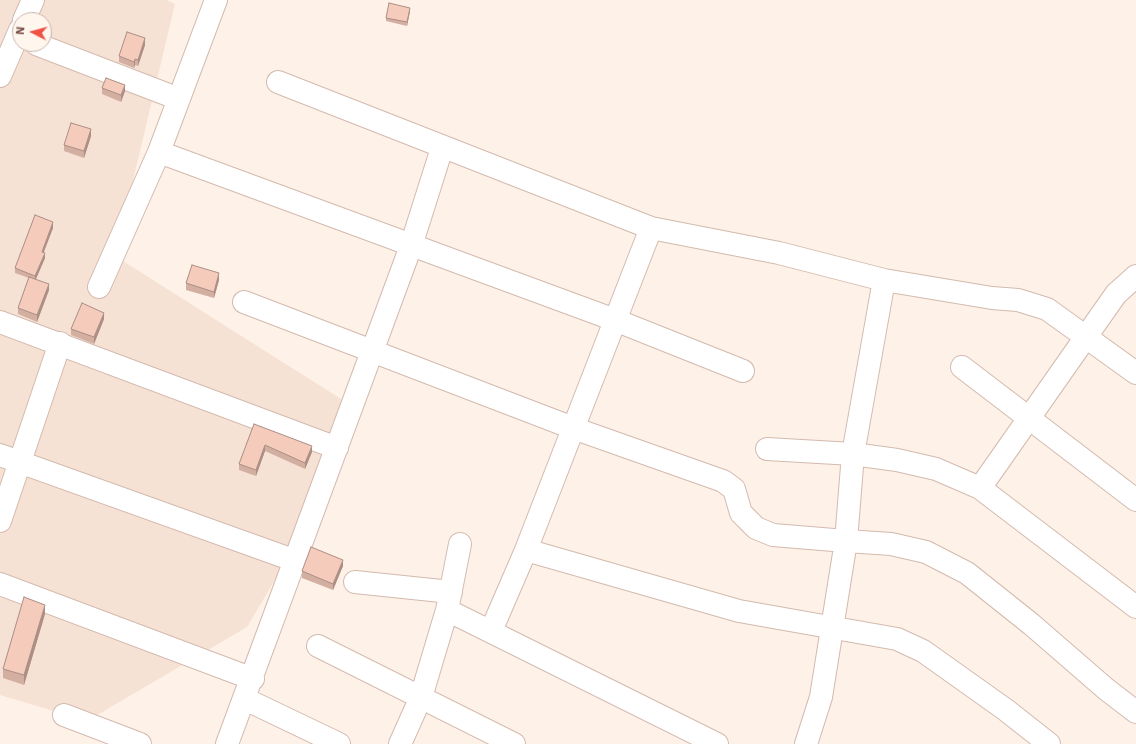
<!DOCTYPE html>
<style>
body{margin:0}
#map{position:relative;width:1136px;height:744px;overflow:hidden;background:#fef1e7;font-family:"Work Sans",sans-serif}
canvas{display:block}
.north{position:absolute;left:12px;top:12px;width:40px;height:40px;box-sizing:border-box;background:#fff6ee;border:1px solid #c9b5ac;border-radius:50%;rotate:276deg;font-size:11px;font-weight:700;line-height:16px;text-align:center;color:#795349}
.north::after{content:'';display:block;margin:auto;width:14px;height:18px;background:#ee5345;clip-path:polygon(50% 0,100% 100%,50% 72%,0 100%)}
</style>
<div id="map">
<canvas width="1136" height="744"></canvas>
<div class="north">N</div>
</div>
<script>
const c = document.querySelector('canvas').getContext('2d');
c.lineJoin = 'round';
function fill(path, color) { c.fillStyle = color; c.fill(path, 'evenodd'); }
const poly = rows => new Path2D(rows.map(r => 'M' + r).join(''));
function strokePath(path, color, width, dash) { c.strokeStyle = color; c.lineWidth = width; c.lineCap = dash ? 'butt' : 'round'; c.setLineDash(dash || []); c.stroke(path); }
fill(poly([
 [0,0,167,0,175,4,115,256,341,399,323,499,247,627,87,721,0,695],
 [20,20,44,20,44,44,20,44]
]), '#f6e2d4');
const minor = poly([
 [24,20,33,0],
 [36,44,179,99],
 [0,76,20,30],
 [278,82,651,228,779,253,884,280,992,298,1018,300,1047,309,1136,373],
 [159,152,615,320,743,371],
 [99,287,159,152,216,0],
 [244,302,573,428,723,481,734,489,741,513,756,528,773,535,846,541,853,454,884,280],
 [0,322,337,448],
 [962,367,1136,500],
 [767,449,853,454,897,460,936,469,980,488,1136,607],
 [0,455,296,561],
 [980,488,1116,294,1136,276],
 [0,521,60,343],
 [526,550,739,611,897,639,923,651,1006,710,1049,744],
 [355,582,451,592],
 [0,584,253,679],
 [447,610,717,744],
 [491,631,526,550,651,228],
 [318,646,514,744],
 [245,699,339,744],
 [64,715,140,744],
 [227,744,411,246,442,148],
 [400,744,421,697,447,610,460,544],
 [806,744,821,697,846,541,891,544,926,552,967,573,1031,624,1106,689,1136,712]
]);
strokePath(minor, '#d3baae', 24);
strokePath(minor, '#fff', 22);
fill(poly([
 [410,11,407,26,386,21,386,18],
 [145,45,138,66,135,65,134,68,119,62,119,56],
 [102,88,125,91,121,102,102,94],
 [91,136,84,158,64,151,64,145],
 [53,228,43,252,45,258,36,279,49,290,37,322,18,314,18,308,29,278,15,273,15,268],
 [219,280,214,298,186,290,186,283],
 [104,319,94,344,71,335,71,329],
 [254,424,312,452,305,469,265,451,256,476,239,470,239,464],
 [343,566,333,590,302,578,302,571],
 [45,614,24,685,3,678,3,669]
]), '#d3afa2');
fill(poly([
 [410,8,410,11,407,26,407,22],
 [145,38,145,45,138,66,138,60],
 [135,59,135,65,134,68,134,62],
 [125,85,125,91,121,102,121,95],
 [91,129,91,136,84,158,84,151],
 [53,222,53,228,42,257,42,252],
 [45,253,45,258,35,281,35,276],
 [219,273,219,280,214,298,214,292],
 [49,284,49,290,37,322,37,315],
 [104,313,104,319,94,344,94,337],
 [265,445,265,451,256,476,256,470],
 [312,446,312,452,305,469,305,463],
 [343,560,343,566,333,590,333,584],
 [45,605,45,614,24,685,24,675]
]), '#ac8e84');
const building = poly([
 [389,3,410,8,407,22,386,18,389,3],
 [127,32,145,38,138,60,135,59,134,62,119,56,127,32],
 [106,78,125,85,121,95,102,88,106,78],
 [71,123,91,129,84,151,64,145,71,123],
 [35,215,53,222,42,252,45,253,35,276,15,268,35,215],
 [192,265,219,273,214,292,186,283,192,265],
 [29,277,49,284,37,315,18,308,29,277],
 [82,303,104,313,94,337,71,329,82,303],
 [254,424,312,446,305,463,265,445,256,470,239,464,254,424],
 [311,547,343,560,333,584,302,571,311,547],
 [24,597,45,605,24,675,3,669,24,597]
]);
fill(building, '#f5cbbc');
strokePath(building, '#ac8e84', 1);
</script>
